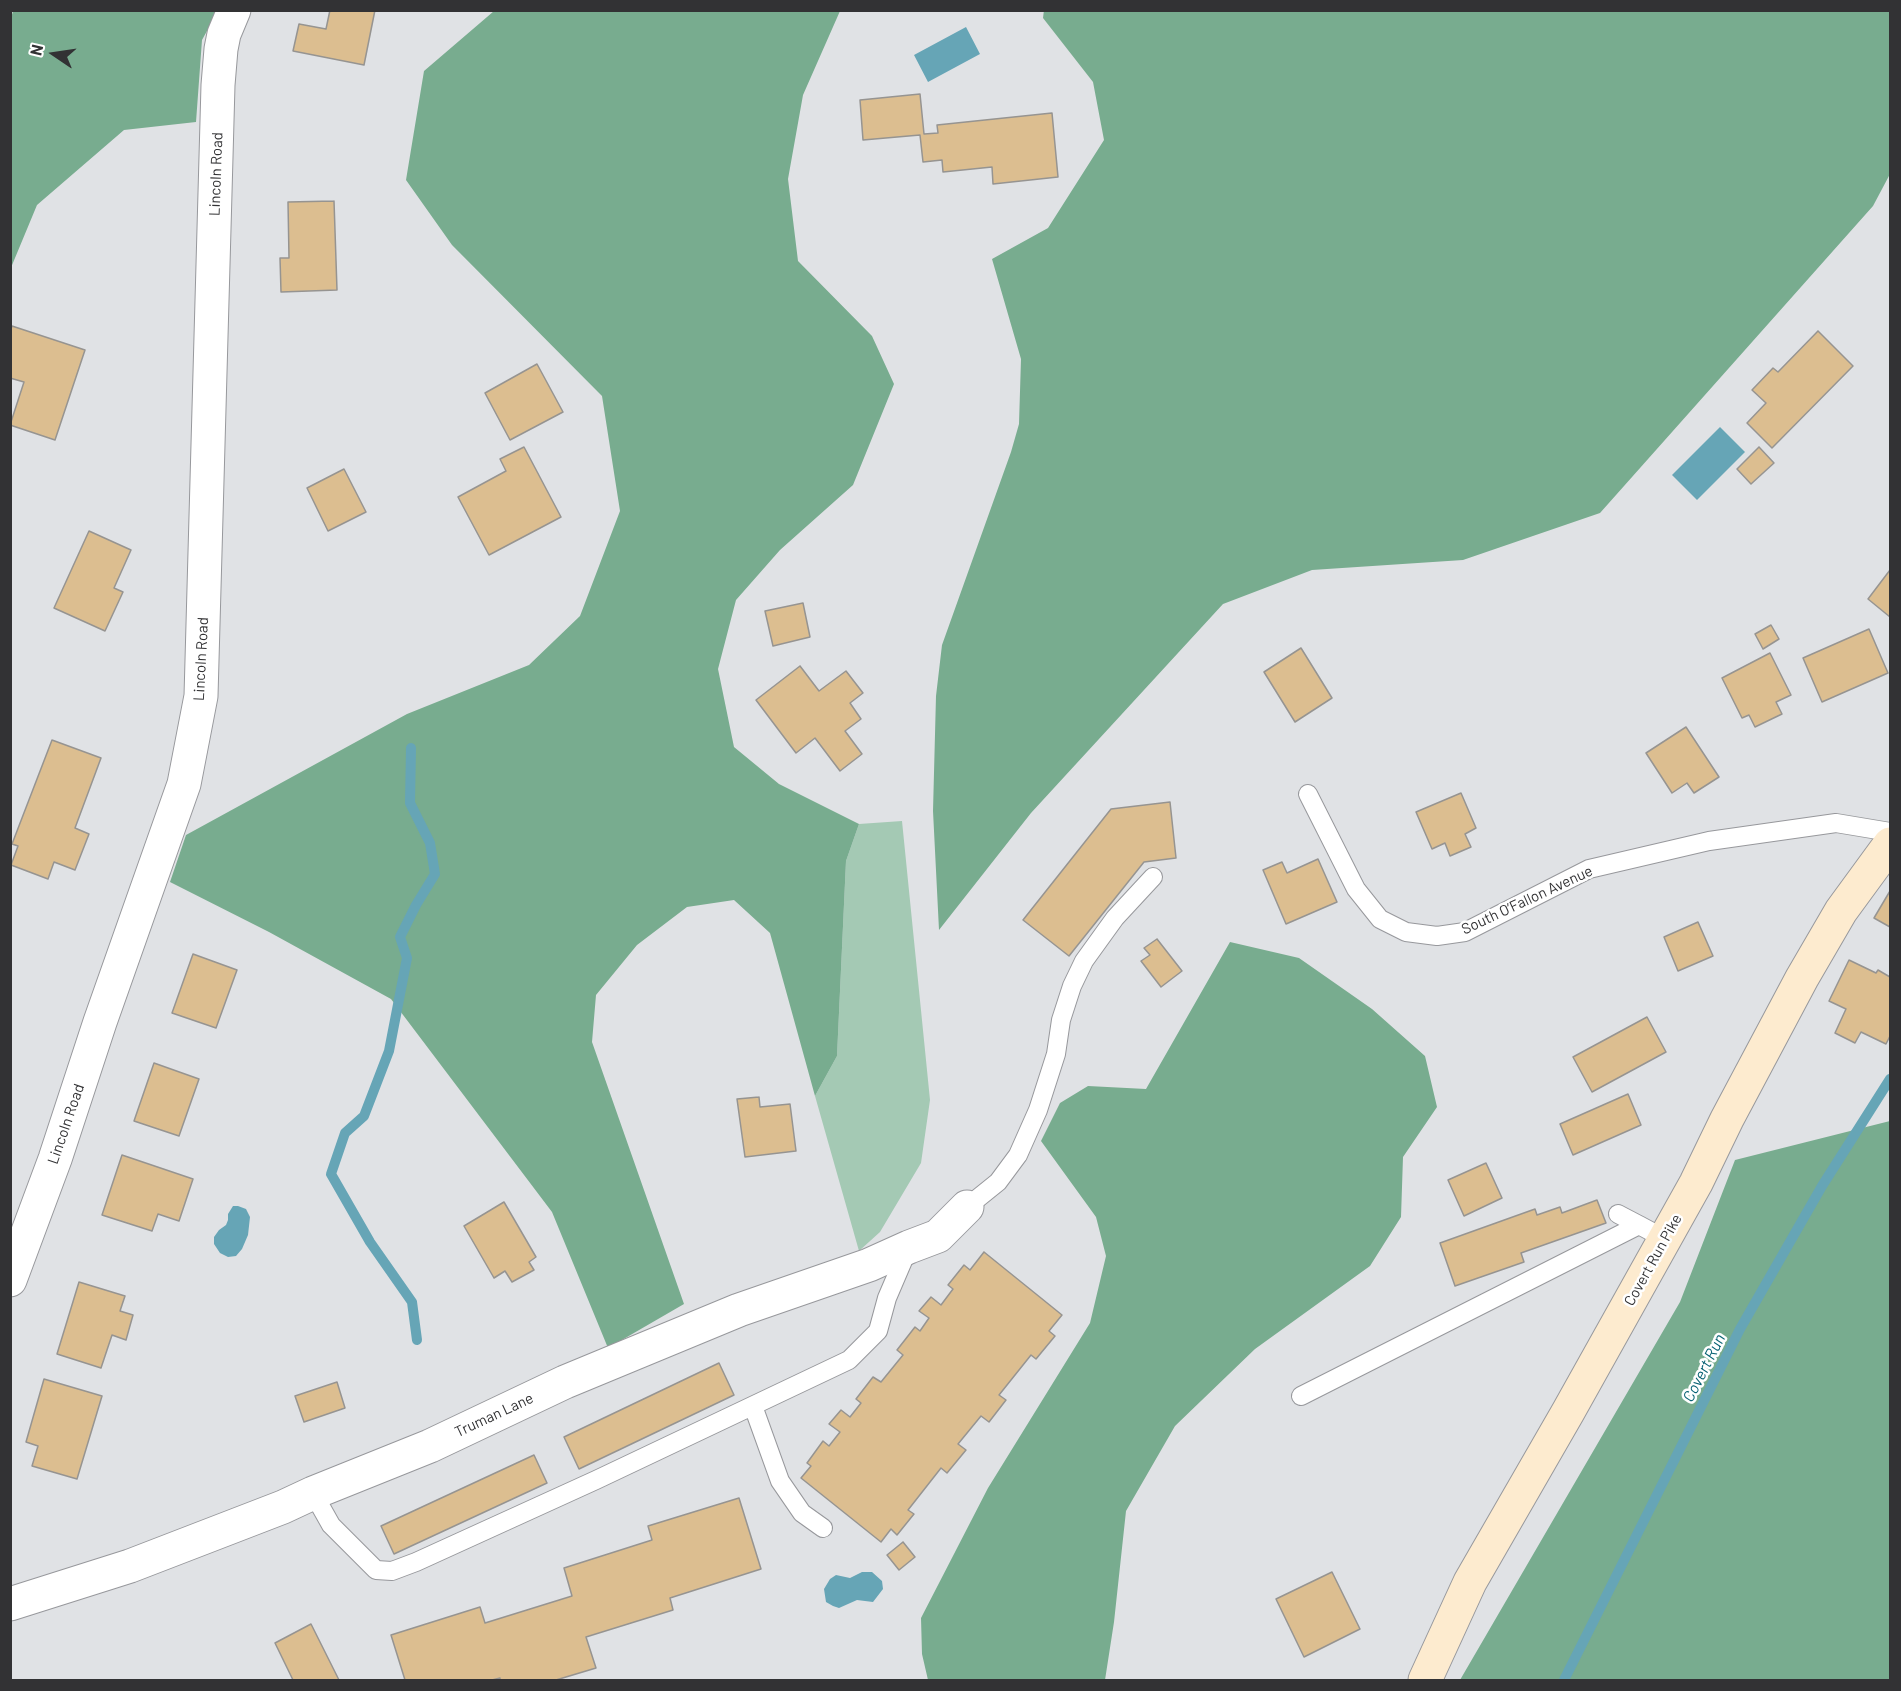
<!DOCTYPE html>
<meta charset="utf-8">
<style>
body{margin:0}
#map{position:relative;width:1901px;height:1691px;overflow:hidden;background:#e0e2e5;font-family:Barlow,sans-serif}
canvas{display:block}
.frame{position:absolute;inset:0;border:12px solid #323234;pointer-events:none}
.north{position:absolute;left:24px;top:24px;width:60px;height:60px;-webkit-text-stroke:4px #fff;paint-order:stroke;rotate:283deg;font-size:16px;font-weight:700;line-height:24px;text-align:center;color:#323234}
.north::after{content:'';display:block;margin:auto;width:21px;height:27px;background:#323234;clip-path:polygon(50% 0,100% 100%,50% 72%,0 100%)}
</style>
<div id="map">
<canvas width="1901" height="1691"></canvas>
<div class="frame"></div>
<div class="north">N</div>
</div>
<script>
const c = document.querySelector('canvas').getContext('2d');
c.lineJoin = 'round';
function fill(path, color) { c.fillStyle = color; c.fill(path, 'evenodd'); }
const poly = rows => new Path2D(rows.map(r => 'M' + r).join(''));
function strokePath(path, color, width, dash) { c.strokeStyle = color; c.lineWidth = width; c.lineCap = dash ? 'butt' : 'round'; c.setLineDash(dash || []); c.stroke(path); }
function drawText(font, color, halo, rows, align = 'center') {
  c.font = font + ' Barlow,sans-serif'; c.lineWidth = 5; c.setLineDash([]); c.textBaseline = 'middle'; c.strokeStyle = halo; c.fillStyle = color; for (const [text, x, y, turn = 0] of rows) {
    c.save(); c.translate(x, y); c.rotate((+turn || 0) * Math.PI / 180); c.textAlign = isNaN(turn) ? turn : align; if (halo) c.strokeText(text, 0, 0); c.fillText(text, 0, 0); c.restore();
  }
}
fill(poly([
 [902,821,930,1100,921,1163,880,1232,859,1251,815,1096,837,1056,846,861,859,824]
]), '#a4c9b4');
fill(poly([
 [1044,10,1890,11,1890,174,1873,206,1600,513,1463,560,1312,570,1223,604,1031,813,939,930,933,811,936,696,942,645,1011,452,1019,424,1021,359,992,259,1048,228,1104,140,1093,82,1043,18],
 [13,11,218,11,202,40,196,122,124,130,37,205,10,270,10,22],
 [494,11,840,11,803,95,788,179,798,261,872,336,894,384,853,485,780,550,736,600,718,669,734,747,779,784,859,824,846,861,837,1056,815,1096,770,933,734,900,687,907,637,945,596,995,592,1042,684,1304,608,1348,552,1212,391,999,269,932,170,882,186,835,407,714,529,665,580,616,620,511,602,396,452,245,406,180,424,71],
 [1230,942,1299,958,1372,1009,1425,1056,1437,1107,1403,1157,1401,1217,1370,1266,1255,1349,1175,1426,1126,1511,1114,1622,1105,1680,928,1680,922,1654,921,1618,988,1488,1090,1323,1106,1256,1096,1217,1041,1141,1060,1103,1088,1086,1146,1089],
 [1890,1121,1890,1680,1460,1680,1680,1302,1735,1160]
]), '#78ac8f');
fill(poly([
 [966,27,980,54,928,82,914,55],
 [1720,427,1745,452,1697,500,1672,475],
 [233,1206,238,1206,246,1209,250,1217,248,1235,242,1249,236,1256,228,1257,220,1253,214,1244,214,1237,219,1230,226,1225,228,1220,228,1214],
 [862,1572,872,1572,882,1581,883,1589,873,1602,857,1600,839,1608,833,1606,826,1602,824,1589,830,1579,836,1575,850,1578]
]), '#66a5b6');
strokePath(poly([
 [411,748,410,803,430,843,435,874,416,905,400,937,407,958,389,1051,364,1116,345,1133,331,1174,370,1242,412,1302,417,1340],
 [1564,1680,1740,1329,1822,1186,1890,1079]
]), '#66a5b6', 10);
const building = poly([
 [330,10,375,10,364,65,293,51,299,24,326,29,330,10],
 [920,94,924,134,938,133,937,125,1052,113,1058,177,993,184,992,167,943,172,942,160,923,162,920,135,863,140,860,100,920,94],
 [334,201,337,290,281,292,280,258,289,258,288,202,334,201],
 [12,326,85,350,55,440,10,425,24,382,10,378,10,332,12,326],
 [1818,331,1853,366,1772,448,1747,423,1766,403,1752,390,1773,368,1778,372,1818,331],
 [537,364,563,412,510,440,485,393,537,364],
 [524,447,561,517,489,555,458,497,506,471,500,459,524,447],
 [1759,447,1774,463,1751,484,1737,469,1759,447],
 [344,469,366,512,328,531,307,488,344,469],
 [89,531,131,550,114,588,123,592,105,631,54,608,89,531],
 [1890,570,1890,617,1868,599,1890,570],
 [803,603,810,637,773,646,765,611,803,603],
 [1771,625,1779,639,1763,649,1755,634,1771,625],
 [1869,629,1888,673,1822,702,1803,658,1869,629],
 [1301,648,1332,698,1295,722,1264,672,1301,648],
 [1770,653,1791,695,1776,702,1782,714,1755,727,1749,715,1742,718,1722,678,1770,653],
 [800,666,819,691,846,671,863,693,850,703,861,719,845,731,862,754,840,771,815,738,796,753,756,700,800,666],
 [1686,727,1719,777,1694,793,1687,783,1672,793,1646,753,1686,727],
 [52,740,101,758,75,828,89,834,75,870,54,862,48,879,11,865,18,846,12,844,52,740],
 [1461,793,1476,828,1465,834,1471,847,1450,856,1445,843,1432,849,1416,812,1461,793],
 [1170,802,1176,858,1144,862,1069,956,1023,920,1111,809,1170,802],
 [1318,859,1337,902,1286,924,1263,870,1282,862,1287,873,1318,859],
 [1890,891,1890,927,1874,918,1890,891],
 [1698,922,1713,956,1678,971,1664,937,1698,922],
 [1157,939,1182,971,1161,987,1141,961,1150,955,1144,948,1157,939],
 [193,954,237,970,216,1028,172,1013,193,954],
 [1849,960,1876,973,1878,970,1890,977,1890,1036,1886,1044,1861,1032,1855,1043,1835,1033,1846,1009,1829,1001,1849,960],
 [1647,1017,1666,1052,1592,1092,1573,1057,1647,1017],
 [154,1063,199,1079,179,1136,134,1121,154,1063],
 [1628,1094,1641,1125,1573,1155,1560,1124,1628,1094],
 [759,1097,760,1107,790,1104,796,1151,745,1157,737,1099,759,1097],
 [122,1155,193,1179,179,1221,158,1214,152,1231,102,1215,122,1155],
 [1486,1163,1502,1198,1464,1216,1448,1180,1486,1163],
 [1597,1200,1606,1223,1521,1253,1524,1262,1455,1286,1440,1243,1535,1209,1537,1215,1560,1207,1562,1213,1597,1200],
 [504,1202,536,1257,529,1262,534,1270,512,1282,505,1271,494,1278,464,1226,504,1202],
 [984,1252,1062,1315,1049,1331,1055,1336,1036,1359,1031,1355,999,1395,1006,1400,989,1422,981,1416,958,1444,966,1450,947,1473,941,1468,908,1510,914,1514,897,1535,891,1529,881,1542,801,1478,811,1466,807,1463,823,1441,829,1446,840,1432,829,1424,841,1410,850,1417,861,1403,856,1399,873,1377,881,1382,903,1355,897,1350,915,1327,920,1331,929,1318,919,1311,931,1297,941,1305,953,1289,948,1285,964,1265,970,1270,984,1252],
 [79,1282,125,1296,120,1311,133,1315,126,1340,112,1335,101,1368,57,1354,79,1282],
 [719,1363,734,1395,579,1469,564,1437,719,1363],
 [44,1379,102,1396,77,1479,32,1466,38,1446,26,1442,44,1379],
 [337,1382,345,1408,304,1422,295,1396,337,1382],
 [534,1455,547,1483,394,1554,381,1526,534,1455],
 [739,1498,761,1569,670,1598,673,1610,586,1637,596,1668,556,1680,500,1680,500,1678,492,1680,405,1680,391,1635,480,1607,485,1623,572,1596,564,1568,652,1540,648,1526,739,1498],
 [903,1542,915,1557,899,1570,887,1555,903,1542],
 [1332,1572,1360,1629,1304,1657,1276,1599,1332,1572],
 [311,1624,339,1680,293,1680,275,1643,311,1624]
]);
fill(building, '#dcbe90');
strokePath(building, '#969491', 1.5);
const lane = poly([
 [1308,794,1356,889,1380,919,1406,932,1437,936,1465,932,1589,869,1709,841,1836,823,1890,832],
 [967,1207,998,1182,1018,1155,1038,1110,1056,1054,1061,1020,1072,986,1084,961,1115,918,1153,877],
 [1618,1214,1639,1225],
 [1301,1396,1639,1225,1665,1239],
 [753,1406,780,1481,802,1513,823,1528],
 [313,1493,331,1525,376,1570,392,1571,416,1562,596,1480,849,1360,878,1331,887,1298,908,1249]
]);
const street = poly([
 [10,1280,55,1159,100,1022,184,784,201,696,218,85,221,49,224,34,234,10],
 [10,1604,130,1566,283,1507,313,1493,430,1446,565,1382,739,1310,869,1265,909,1247,938,1236,967,1207]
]);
const secondary = poly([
 [1425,1680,1470,1582,1568,1412,1696,1183,1727,1119,1802,978,1841,911,1890,844]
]);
strokePath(lane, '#97989c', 20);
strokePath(street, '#97989c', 35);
strokePath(secondary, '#97989c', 35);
strokePath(lane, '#fff', 18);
strokePath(street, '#fff', 33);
strokePath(secondary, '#fdebcf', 33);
drawText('15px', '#323234', '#fff', [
 ["Lincoln Road",216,174,-88],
 ["Lincoln Road",201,659,-87],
 ["South O’Fallon Avenue",1527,900,-25],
 ["Lincoln Road",66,1124,-71],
 ["Covert Run Pike",1653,1260,-61],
 ["Truman Lane",494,1415,-25]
]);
drawText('italic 16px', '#086274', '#fff', [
 ["Covert Run",1704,1368,-63]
]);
</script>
